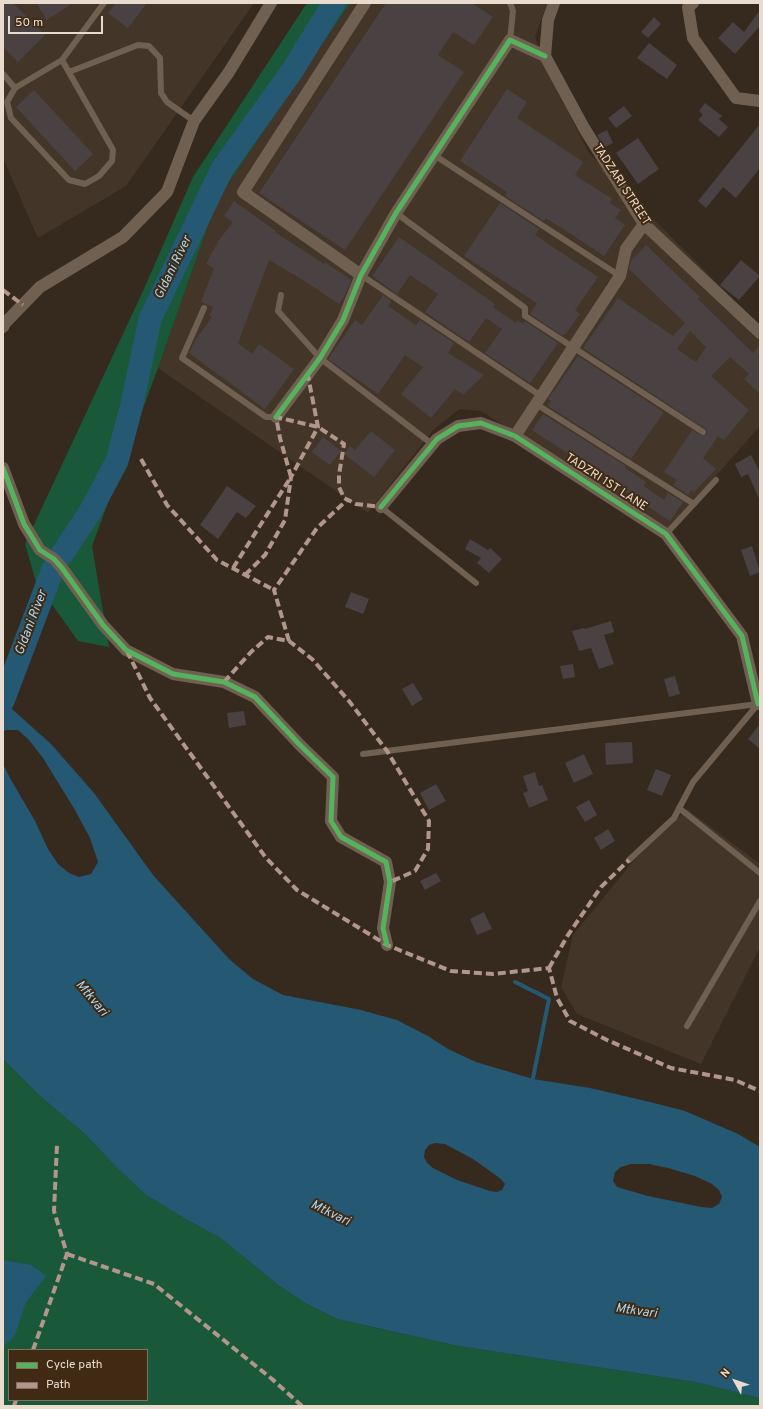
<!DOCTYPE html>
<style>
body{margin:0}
#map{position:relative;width:763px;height:1409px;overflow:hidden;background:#362a1e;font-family:Overpass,sans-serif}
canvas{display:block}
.frame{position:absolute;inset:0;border:4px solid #e9dbcd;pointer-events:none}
.legend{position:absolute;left:8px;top:1349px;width:140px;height:52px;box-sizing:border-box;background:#402a13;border:1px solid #84715d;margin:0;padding:5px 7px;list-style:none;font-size:12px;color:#e9dbcd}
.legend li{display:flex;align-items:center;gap:8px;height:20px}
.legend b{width:20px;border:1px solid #84715d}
.north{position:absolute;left:715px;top:1361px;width:40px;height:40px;-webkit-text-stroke:3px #402a13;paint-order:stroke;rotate:310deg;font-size:11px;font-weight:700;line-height:16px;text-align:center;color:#e9dbcd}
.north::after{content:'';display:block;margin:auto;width:14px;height:18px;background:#e9dbcd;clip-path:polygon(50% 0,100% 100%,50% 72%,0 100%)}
.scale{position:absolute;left:8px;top:16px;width:95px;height:18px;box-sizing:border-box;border:2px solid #e9dbcd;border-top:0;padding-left:5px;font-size:12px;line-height:14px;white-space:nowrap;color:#e9dbcd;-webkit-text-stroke:3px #402a13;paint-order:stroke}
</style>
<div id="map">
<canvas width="763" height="1409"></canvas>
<div class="frame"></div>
<ul class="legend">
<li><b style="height:5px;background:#56b35d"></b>Cycle path</li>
<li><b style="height:5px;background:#b2968c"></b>Path</li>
</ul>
<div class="north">N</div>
<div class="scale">50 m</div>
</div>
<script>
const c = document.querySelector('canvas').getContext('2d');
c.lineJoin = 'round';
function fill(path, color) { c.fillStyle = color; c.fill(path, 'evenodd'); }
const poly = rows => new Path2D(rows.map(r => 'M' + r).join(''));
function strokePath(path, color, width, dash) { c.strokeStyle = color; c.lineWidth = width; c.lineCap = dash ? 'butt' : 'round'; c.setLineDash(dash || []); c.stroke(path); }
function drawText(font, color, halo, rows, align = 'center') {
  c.font = font + ' Overpass,sans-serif'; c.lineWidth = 4; c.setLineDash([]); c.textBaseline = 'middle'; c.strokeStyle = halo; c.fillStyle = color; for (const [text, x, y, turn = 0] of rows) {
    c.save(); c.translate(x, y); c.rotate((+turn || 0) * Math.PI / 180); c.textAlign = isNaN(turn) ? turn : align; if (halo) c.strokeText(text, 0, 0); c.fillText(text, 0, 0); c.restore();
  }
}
fill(poly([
 [3,3,254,3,126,186,38,238,3,158],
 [350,3,547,3,535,37,550,77,589,153,760,327,760,426,668,530,481,411,460,409,434,429,368,513,158,368,217,200],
 [687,809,760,864,760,947,701,1064,577,1014,561,987,573,935,636,858]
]), '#433628');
fill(poly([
 [307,3,350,3,217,200,158,368,92,546,109,647,78,641,36,582,25,544,143,291,193,177],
 [3,1059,41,1097,86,1135,117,1168,146,1195,184,1218,222,1239,279,1286,307,1304,337,1319,458,1346,695,1382,760,1398,760,1406,3,1406],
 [9,1350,147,1350,147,1400,9,1400]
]), '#195939');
fill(poly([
 [3,701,51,744,94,793,153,875,229,959,253,979,283,995,361,1010,397,1020,428,1036,448,1049,476,1062,533,1079,590,1088,650,1102,685,1111,738,1134,760,1147,760,1398,695,1382,458,1346,337,1319,307,1304,279,1286,222,1239,184,1218,146,1195,117,1168,86,1135,41,1097,3,1059,3,764,10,778,35,821,48,849,58,864,69,873,79,877,91,874,98,862,90,838,75,810,43,758,29,740,18,730,6,730,3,732],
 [435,1143,445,1144,473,1159,501,1179,505,1184,502,1190,497,1192,490,1191,457,1180,433,1168,427,1163,424,1157,425,1150,429,1145],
 [631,1164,649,1164,668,1168,695,1176,712,1184,719,1190,722,1197,719,1204,712,1208,701,1207,648,1196,617,1187,613,1181,615,1172,621,1167],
 [3,1260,31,1265,46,1276,26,1302,15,1335,3,1347]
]), '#255873');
strokePath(poly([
 [515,982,549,999,532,1083]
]), '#255873', 4);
strokePath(poly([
 [62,554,90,512,117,461,132,404,150,319,222,169,292,71,334,3],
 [3,701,53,569]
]), '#255873', 23);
fill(poly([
 [3,3,13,3,45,35,18,62,3,47],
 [36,3,73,3,47,20],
 [116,3,147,3,128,28,108,13],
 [386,3,472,3,493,17,474,45,453,32,438,55,464,72,345,250,259,193],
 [760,10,760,26,735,54,718,38,733,22,744,32],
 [654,17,661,24,648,38,641,32],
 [649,43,677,65,667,79,637,58],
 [507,89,527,102,517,118,583,162,575,175,612,199,610,203,621,210,615,218,625,225,604,256,546,218,544,221,505,196,507,192,460,161],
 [34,90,93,154,75,171,16,107],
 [705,103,722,116,719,119,728,127,719,137,698,120,703,115,699,111],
 [624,106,632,116,616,128,608,118],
 [760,124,760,168,736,198,723,187,706,208,698,201],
 [607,130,613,143,605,147,597,135],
 [638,138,659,169,638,184,616,153],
 [234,201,276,231,275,232,324,264,325,262,351,280,345,295,339,304,303,280,269,260,238,343,252,354,259,344,294,369,265,409,189,353,194,342,212,317,209,316,213,307,201,302,214,268,206,264,219,240,233,222,224,216],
 [500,203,539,229,535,235,598,277,575,310,580,314,565,335,564,334,563,336,530,314,537,303,464,256],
 [399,237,495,304,493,307,516,323,518,320,523,324,525,321,558,343,530,383,485,353,502,329,486,318,469,342,425,312,438,294,410,275,397,294,372,276],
 [646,245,700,297,698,299,753,353,760,345,760,394,744,379,749,374,730,357,711,376,749,410,724,440,718,436,703,458,716,469,694,492,691,490,688,495,673,485,677,480,664,472,692,430,703,436,707,434,707,430,583,348,618,298,673,336,685,323,629,269,631,261],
 [690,331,706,347,696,362,677,349],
 [741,260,760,276,739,300,720,285],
 [383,295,391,301,388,306,416,325,420,320,454,343,448,353,484,375,463,395,455,389,431,418,401,394,423,367,405,355,378,394,328,359,355,320,362,325],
 [578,356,664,412,631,459,548,406,551,401,548,399],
 [543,414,626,466,625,468,646,482,644,486,664,500,668,493,683,502,670,521,532,430],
 [371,431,395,450,374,477,344,454,350,446,355,450],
 [323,437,341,451,330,465,312,452],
 [751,455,760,472,760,501,748,474,741,477,735,464],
 [227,486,256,506,246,518,237,512,218,539,200,525],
 [470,539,488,550,490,548,502,559,489,573,477,563,481,558,465,549],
 [752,546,760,572,750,576,741,550],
 [351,592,369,599,363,614,345,607],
 [611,621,614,632,604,635,614,664,599,669,591,648,579,651,572,631,584,628,585,629],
 [573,664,575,677,563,679,560,666],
 [675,676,680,694,669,697,664,679],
 [413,683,423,699,412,706,402,689],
 [244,711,246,725,229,728,227,713],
 [760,724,760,749,748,739],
 [632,742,633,763,606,765,605,743],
 [584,754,593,774,574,783,565,763],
 [656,769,671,775,662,796,647,790],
 [535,772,539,786,542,785,548,800,529,808,523,793,528,791,523,776],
 [436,784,446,801,429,810,420,793],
 [589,800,597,815,585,822,576,807],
 [608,829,615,841,601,850,594,838],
 [436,873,441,881,425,890,420,881],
 [484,912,492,929,477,935,470,919]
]), '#494142');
strokePath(poly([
 [510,3,513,11,510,40],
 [62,60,113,150,112,161,99,176,85,184,69,180,11,118,7,102,15,88,62,60,104,3],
 [69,72,138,45,149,46,160,58,161,93,167,102,194,121],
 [3,74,15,88],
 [434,155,620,276],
 [396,213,525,308,525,316,703,432],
 [361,275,541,396],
 [281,295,278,311,320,358,432,444],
 [204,308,182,358,266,417,276,417],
 [536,404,694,504],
 [381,507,476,583],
 [666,534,716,480],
 [363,754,758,704],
 [679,808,760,873],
 [629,860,674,818,693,782,758,704],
 [687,1026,760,901]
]), '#6f6051', 6);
strokePath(poly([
 [554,3,548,20,545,56,584,128,644,224,760,333],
 [693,3,688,7,693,38,736,98,760,101],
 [361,275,243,192,365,3],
 [3,327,5,323,40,287,123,237,167,192,194,121,229,72,271,3],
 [276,417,320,358,343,320,361,275,396,213,510,40,545,56],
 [515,436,620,276,626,249,644,224],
 [3,468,24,524,40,550,54,559,62,568,103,625,126,650,173,674,224,682,255,697,300,745,333,777,331,821,341,837,386,862,390,882,383,928,387,945],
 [381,507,437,439,458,426,481,423,515,436,666,534,742,636,758,704,760,703]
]), '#6f6051', 12);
strokePath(poly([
 [3,290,23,305],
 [141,459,167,505,217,560,274,590],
 [233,568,291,477,280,438,276,417,318,427,344,444,339,475,339,487,344,498,356,504,381,507],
 [245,575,265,555,285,520,291,477,318,427,308,376],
 [289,641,274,590,317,528,347,500],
 [127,651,150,698,266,858,297,890,387,945,451,971,493,974,549,968,557,998,570,1021,607,1040,671,1068,735,1080,760,1091],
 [224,682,251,652,268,637,289,641,312,659,349,701,387,751,429,821,428,849,415,871,390,882],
 [549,968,568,935,601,887,629,860],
 [67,1254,154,1284,272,1379,302,1406],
 [33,1350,67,1254,54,1211,57,1144],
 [14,1406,16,1400]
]), '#b2968c', 4, [8, 4]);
strokePath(poly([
 [276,417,320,358,343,320,361,275,396,213,510,40,545,56],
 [3,468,24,524,40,550,54,559,62,568,103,625,126,650,173,674,224,682,255,697,300,745,333,777,331,821,341,837,386,862,390,882,383,928,387,945],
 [381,507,437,439,458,426,481,423,515,436,666,534,742,636,758,704,760,703]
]), '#56b35d', 5);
drawText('12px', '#e9dbcd', '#402a13', [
 ["TADZARI STREET",621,185,57],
 ["TADZRI 1ST LANE",606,483,33]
]);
drawText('italic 13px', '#a8d7f4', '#402a13', [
 ["Gldani River",174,268,-64],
 ["Gldani River",32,623,-69],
 ["Mtkvari",91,999,50],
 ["Mtkvari",330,1214,26],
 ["Mtkvari",636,1312,8]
]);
</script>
